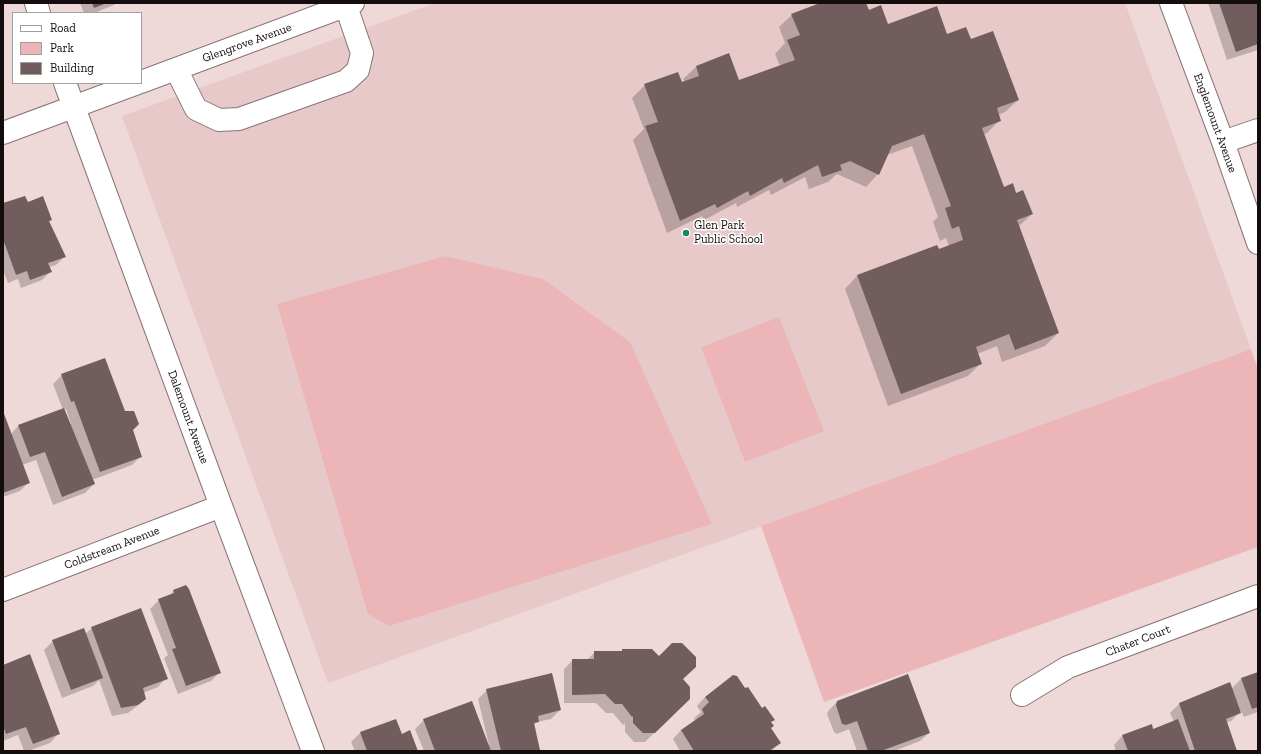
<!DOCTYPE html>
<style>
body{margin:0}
#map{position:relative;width:1261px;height:754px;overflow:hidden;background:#efd8d8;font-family:"Zilla Slab",serif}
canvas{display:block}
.frame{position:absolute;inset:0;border:4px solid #140c0d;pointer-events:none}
.legend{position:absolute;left:12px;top:12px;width:130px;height:72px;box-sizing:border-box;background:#fff;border:1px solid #a19e9e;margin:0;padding:5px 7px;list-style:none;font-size:12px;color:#140c0d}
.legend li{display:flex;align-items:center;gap:8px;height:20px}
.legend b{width:20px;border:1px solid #a19e9e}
</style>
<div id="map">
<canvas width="1261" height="754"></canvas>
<div class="frame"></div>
<ul class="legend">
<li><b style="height:5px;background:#fff"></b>Road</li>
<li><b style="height:11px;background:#ecb6b9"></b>Park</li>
<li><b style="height:11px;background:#715d5e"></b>Building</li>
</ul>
</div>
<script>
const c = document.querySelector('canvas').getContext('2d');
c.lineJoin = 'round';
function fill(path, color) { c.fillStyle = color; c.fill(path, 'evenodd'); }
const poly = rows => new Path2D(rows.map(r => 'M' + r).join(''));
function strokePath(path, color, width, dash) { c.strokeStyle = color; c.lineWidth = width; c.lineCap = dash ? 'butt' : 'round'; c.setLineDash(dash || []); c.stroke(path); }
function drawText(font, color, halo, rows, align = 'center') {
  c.font = font + ' "Zilla Slab",serif'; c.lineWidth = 3; c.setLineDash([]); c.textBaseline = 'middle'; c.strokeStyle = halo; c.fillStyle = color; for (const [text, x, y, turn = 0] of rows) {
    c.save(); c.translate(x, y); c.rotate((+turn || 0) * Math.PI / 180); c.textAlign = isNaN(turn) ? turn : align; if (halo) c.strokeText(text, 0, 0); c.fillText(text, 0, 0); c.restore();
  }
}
fill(poly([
 [435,3,1125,3,1251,349,328,683,122,116]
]), '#e8c9ca');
fill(poly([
 [445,256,543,279,630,342,712,524,389,626,368,614,277,304],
 [779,317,824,431,745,462,701,347],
 [1251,349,1258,369,1258,547,824,702,761,526]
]), '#ecb6b9');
fill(poly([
 [80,3,116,3,114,5,94,13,84,13],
 [823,3,865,3,868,11,888,25,947,35,970,41,1018,100,1005,112,998,115,1000,120,987,133,983,135,1003,188,1016,194,1032,214,1018,227,1058,333,1045,346,1002,362,997,346,977,354,981,363,968,376,888,406,845,289,857,276,937,247,938,250,949,246,946,238,940,241,933,222,938,217,912,146,887,155,878,174,866,187,837,174,828,182,809,189,805,177,771,195,769,190,737,207,736,203,704,220,702,216,667,233,633,140,644,129,632,98,645,85,681,84,685,82,683,79,696,67,728,55,738,82,780,66,775,54,785,43,779,27,792,15],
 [1208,3,1258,3,1258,50,1227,60],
 [27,203,51,219,49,222,64,257,56,265,49,267,51,271,42,280,21,288,18,279,8,283,3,270,3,205],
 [62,375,131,430,141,456,132,465,92,480,94,484,85,493,53,505,36,460,22,465,29,482,20,491,3,497,3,414,11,434,18,426,63,410,53,384],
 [66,409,71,424,69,424,63,410],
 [174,591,220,672,211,681,178,694,164,658,168,655,150,609,159,600,168,597],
 [92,628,166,678,158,687,143,693,145,699,136,707,128,713,112,716,99,680,93,686,62,698,44,650,53,641,85,634],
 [623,650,682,680,689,698,645,742,634,742,625,732,625,723,623,725,613,713,606,713,596,703,564,703,564,669,573,660,587,660,595,652,620,652],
 [3,666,58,734,50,743,28,751,24,751,18,735,3,741],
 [1258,673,1258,712,1244,717,1241,711,1231,721,1226,723,1236,751,1116,751,1114,745,1122,736,1153,730,1174,722,1170,713,1179,704,1229,684,1231,689,1241,679],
 [487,690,560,710,551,719,537,722,533,726,539,750,538,751,424,751,415,729,424,720,489,745,478,699],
 [705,697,770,723,770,728,780,743,771,751,680,751,673,739,681,730,695,721,694,718,701,712,697,706],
 [838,701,929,733,920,741,894,751,857,751,849,729,837,734,834,732,827,714,829,710],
 [395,720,401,735,417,751,355,751,351,742,360,733]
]), '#0003');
fill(poly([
 [92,3,107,3,94,8],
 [820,3,866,3,869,10,881,5,888,24,937,6,947,34,966,27,971,39,993,31,1019,100,997,108,1001,121,982,128,1004,187,1013,183,1016,193,1023,190,1033,214,1017,220,1059,333,1015,350,1009,334,976,347,982,364,901,394,857,275,937,245,939,249,963,240,959,226,952,229,945,208,951,206,924,134,892,146,879,175,850,161,840,165,842,170,822,177,818,165,784,183,782,178,750,196,748,191,717,208,715,204,680,221,645,126,658,122,644,84,678,72,682,82,699,76,696,66,729,53,739,80,795,60,787,40,800,35,791,14],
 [1219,3,1258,3,1258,44,1236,52],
 [25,196,28,202,43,196,52,220,49,221,66,257,48,263,52,272,30,280,27,271,16,275,3,239,3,203],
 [105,358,125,411,134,411,139,424,133,430,142,457,100,472,74,401,71,402,61,374],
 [64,408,95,484,62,497,45,452,30,457,18,425],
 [3,411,30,483,3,493],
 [186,585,189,589,221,673,186,686,172,649,176,648,158,599,174,593,173,590],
 [141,608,168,679,143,688,146,699,138,705,121,708,91,627],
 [84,628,103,678,71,690,52,640],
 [672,643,682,643,696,657,696,667,683,679,690,687,690,699,655,733,643,733,633,723,633,716,632,717,622,704,615,704,605,694,572,695,572,659,594,659,594,651,622,651,622,649,652,649,659,656],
 [30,654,60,734,33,744,26,727,6,734,3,726,3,665],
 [1258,672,1258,707,1252,709,1241,678],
 [552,673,561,710,538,716,539,722,534,723,540,750,501,751,486,689],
 [908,674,930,733,881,751,868,751,857,721,846,725,842,724,836,705,837,701],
 [733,675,737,676,745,688,748,687,762,708,765,706,775,720,771,722,774,726,771,728,781,743,769,751,694,751,681,730,704,714,702,709,709,702,705,697],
 [1230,682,1241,713,1226,719,1237,751,1195,751,1179,703],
 [472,701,491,751,435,751,423,719],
 [396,719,402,734,410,730,418,751,367,751,360,732],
 [1178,719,1190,751,1128,751,1122,735,1152,724,1153,729]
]), '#715d5e');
const minor = poly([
 [36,3,39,13],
 [1171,3,1223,142,1258,243],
 [176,69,196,109,219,120,239,119,346,81,358,70,362,53,346,6],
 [141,82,353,3],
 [65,83,221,506,313,751],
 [3,133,138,83],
 [1223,142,1258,130],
 [3,590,221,506],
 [1022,695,1068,667,1258,596]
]);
strokePath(minor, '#887475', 24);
strokePath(minor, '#fff', 22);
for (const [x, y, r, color] of [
 [686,233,4,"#1b8663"]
]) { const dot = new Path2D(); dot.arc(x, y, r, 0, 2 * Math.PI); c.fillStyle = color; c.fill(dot); strokePath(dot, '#fff', 1.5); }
drawText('12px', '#140c0d', '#fff', [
 ["Glengrove Avenue",247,43,-20],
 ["Englemount Avenue",1215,123,70],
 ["Dalemount Avenue",188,417,70],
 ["Coldstream Avenue",112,548,-21],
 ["Chater Court",1138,641,-21]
]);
drawText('12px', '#140c0d', '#fff', [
 ["Glen Park",694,226],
 ["Public School",694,240]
], 'left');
</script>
